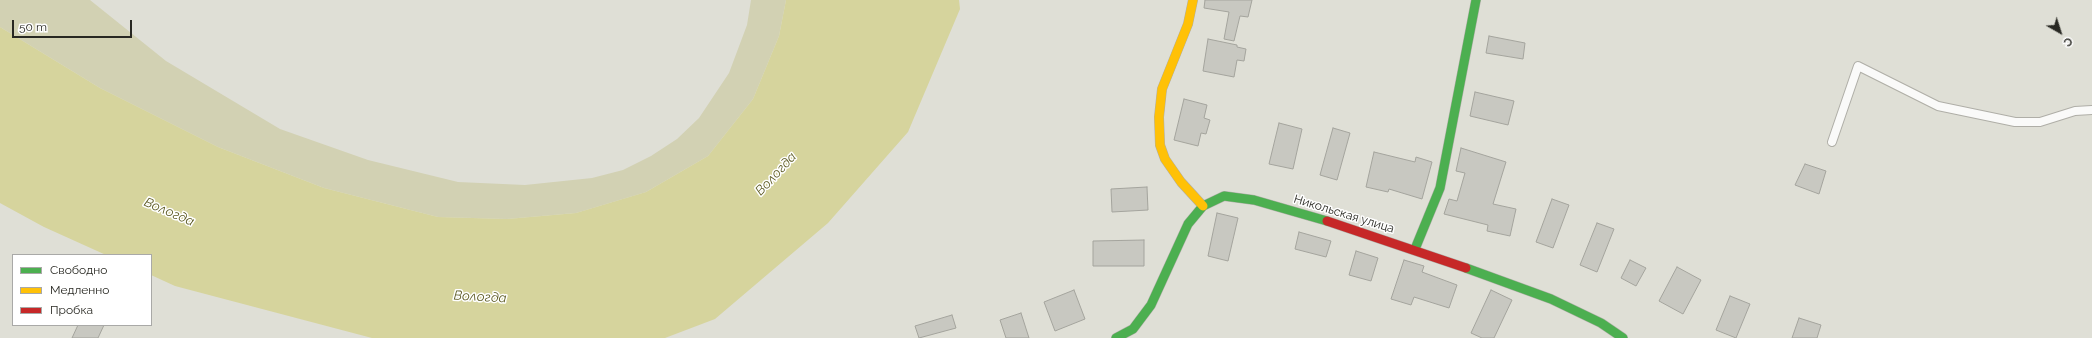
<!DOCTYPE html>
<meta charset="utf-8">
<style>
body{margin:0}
#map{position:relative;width:2092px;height:338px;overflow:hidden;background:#dfdfd6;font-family:Raleway,sans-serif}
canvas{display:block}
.legend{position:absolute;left:12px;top:254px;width:140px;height:72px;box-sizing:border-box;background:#fff;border:1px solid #a9a9a7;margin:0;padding:5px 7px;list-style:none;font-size:12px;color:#282822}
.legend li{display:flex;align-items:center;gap:8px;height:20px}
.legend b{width:20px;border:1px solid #a9a9a7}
.north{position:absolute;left:2040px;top:12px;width:40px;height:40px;-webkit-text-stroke:3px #fff;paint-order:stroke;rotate:141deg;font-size:11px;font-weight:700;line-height:16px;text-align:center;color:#282822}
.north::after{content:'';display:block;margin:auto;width:14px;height:18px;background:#282822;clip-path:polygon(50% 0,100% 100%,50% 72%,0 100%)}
.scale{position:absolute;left:12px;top:20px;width:120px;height:18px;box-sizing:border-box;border:2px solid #282822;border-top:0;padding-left:5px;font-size:12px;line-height:14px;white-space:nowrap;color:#282822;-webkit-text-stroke:3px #fff;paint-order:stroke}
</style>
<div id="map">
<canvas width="2092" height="338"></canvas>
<ul class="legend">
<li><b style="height:5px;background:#4caf50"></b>Свободно</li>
<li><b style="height:5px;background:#ffc107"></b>Медленно</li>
<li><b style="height:5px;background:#c62828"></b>Пробка</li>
</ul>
<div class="north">С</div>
<div class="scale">50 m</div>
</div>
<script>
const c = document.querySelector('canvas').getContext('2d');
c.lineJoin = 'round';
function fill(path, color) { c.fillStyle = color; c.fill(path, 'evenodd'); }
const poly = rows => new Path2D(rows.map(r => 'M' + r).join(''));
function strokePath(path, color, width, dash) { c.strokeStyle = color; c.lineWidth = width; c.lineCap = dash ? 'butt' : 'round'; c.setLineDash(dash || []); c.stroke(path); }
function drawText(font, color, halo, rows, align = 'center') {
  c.font = font + ' Raleway,sans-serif'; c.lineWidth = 3; c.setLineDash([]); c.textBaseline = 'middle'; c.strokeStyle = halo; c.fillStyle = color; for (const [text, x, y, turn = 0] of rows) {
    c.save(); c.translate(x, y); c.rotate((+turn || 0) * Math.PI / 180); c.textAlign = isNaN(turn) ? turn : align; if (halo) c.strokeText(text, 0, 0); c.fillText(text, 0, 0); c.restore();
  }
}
fill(poly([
 [0,0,90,0,166,61,280,129,368,160,458,182,525,185,592,178,623,170,651,156,677,139,699,118,729,73,747,25,751,0,786,0,779,36,753,99,708,156,646,192,576,213,507,219,438,217,324,188,218,147,100,88,0,27]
]), '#d2d1b3');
fill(poly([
 [786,0,959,0,960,9,908,132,828,223,715,319,665,338,372,338,175,286,151,275,151,255,106,255,44,227,0,203,0,27,100,88,218,147,324,188,438,217,507,219,576,213,646,192,708,156,753,99,779,36]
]), '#d6d49d');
const building = poly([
 [1205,0,1252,0,1248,17,1240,16,1234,41,1224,39,1229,12,1204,8,1205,0],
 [1489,36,1525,43,1523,59,1486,53,1489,36],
 [1208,39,1237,45,1237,47,1246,49,1244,61,1237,60,1234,77,1203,71,1208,39],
 [1475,92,1514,101,1508,125,1470,116,1475,92],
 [1184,99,1207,105,1204,118,1210,120,1206,134,1201,133,1198,146,1174,140,1184,99],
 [1279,123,1302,129,1293,169,1269,164,1279,123],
 [1333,128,1350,133,1337,180,1320,175,1333,128],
 [1461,148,1506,162,1493,204,1516,209,1510,236,1487,231,1488,225,1444,214,1449,199,1457,201,1465,173,1456,171,1461,148],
 [1374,152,1415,162,1416,157,1432,162,1422,199,1389,189,1388,192,1366,187,1374,152],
 [1805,164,1826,171,1819,194,1795,185,1805,164],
 [1147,187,1148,210,1112,212,1111,189,1147,187],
 [1552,199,1569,205,1553,248,1536,242,1552,199],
 [1217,213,1238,218,1228,261,1208,256,1217,213],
 [1597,223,1614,229,1597,272,1580,265,1597,223],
 [1299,232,1331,241,1326,257,1295,249,1299,232],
 [1144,240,1144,266,1093,266,1093,241,1144,240],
 [1356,251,1378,258,1371,281,1349,275,1356,251],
 [1404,260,1424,266,1422,272,1457,285,1449,308,1414,297,1411,305,1391,299,1404,260],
 [1630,260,1646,268,1636,286,1621,278,1630,260],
 [1677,267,1701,280,1683,314,1659,301,1677,267],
 [1074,290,1085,319,1055,331,1044,302,1074,290],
 [1491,290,1512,300,1494,338,1482,338,1471,333,1491,290],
 [1730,296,1750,304,1736,338,1716,330,1730,296],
 [1021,313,1029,338,1006,338,1000,320,1021,313],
 [952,315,956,328,919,338,915,326,952,315],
 [1799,318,1821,325,1817,338,1792,338,1799,318],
 [78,325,104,325,98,338,72,338,78,325]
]);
fill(building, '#c8c8c1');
strokePath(building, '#a4a49d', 1);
const lane = poly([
 [1832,142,1858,66,1938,106,2015,122,2040,122,2075,111,2092,110]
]);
const fast = poly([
 [1415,249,1440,188,1476,0],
 [1466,268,1551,299,1601,323,1623,338],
 [1116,338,1133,329,1151,305,1188,224,1203,206,1224,196,1254,200,1327,221]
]);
const slow = poly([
 [1193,0,1188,24,1162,89,1159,117,1160,145,1165,159,1181,182,1203,206]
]);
const jam = poly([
 [1327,221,1466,268]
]);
strokePath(lane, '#afaea7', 10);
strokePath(fast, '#afaea7', 10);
strokePath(slow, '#afaea7', 10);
strokePath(jam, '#afaea7', 10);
strokePath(lane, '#fafaf9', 8);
strokePath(fast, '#4caf50', 9);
strokePath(slow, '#ffc107', 9);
strokePath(jam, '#c62828', 9);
drawText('12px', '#282822', '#fff', [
 ["Никольская улица",1344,214,17]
]);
drawText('italic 13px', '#5a5820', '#fff', [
 ["Вологда",776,174,-47],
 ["Вологда",169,212,23],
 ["Вологда",480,297,3]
]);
</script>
